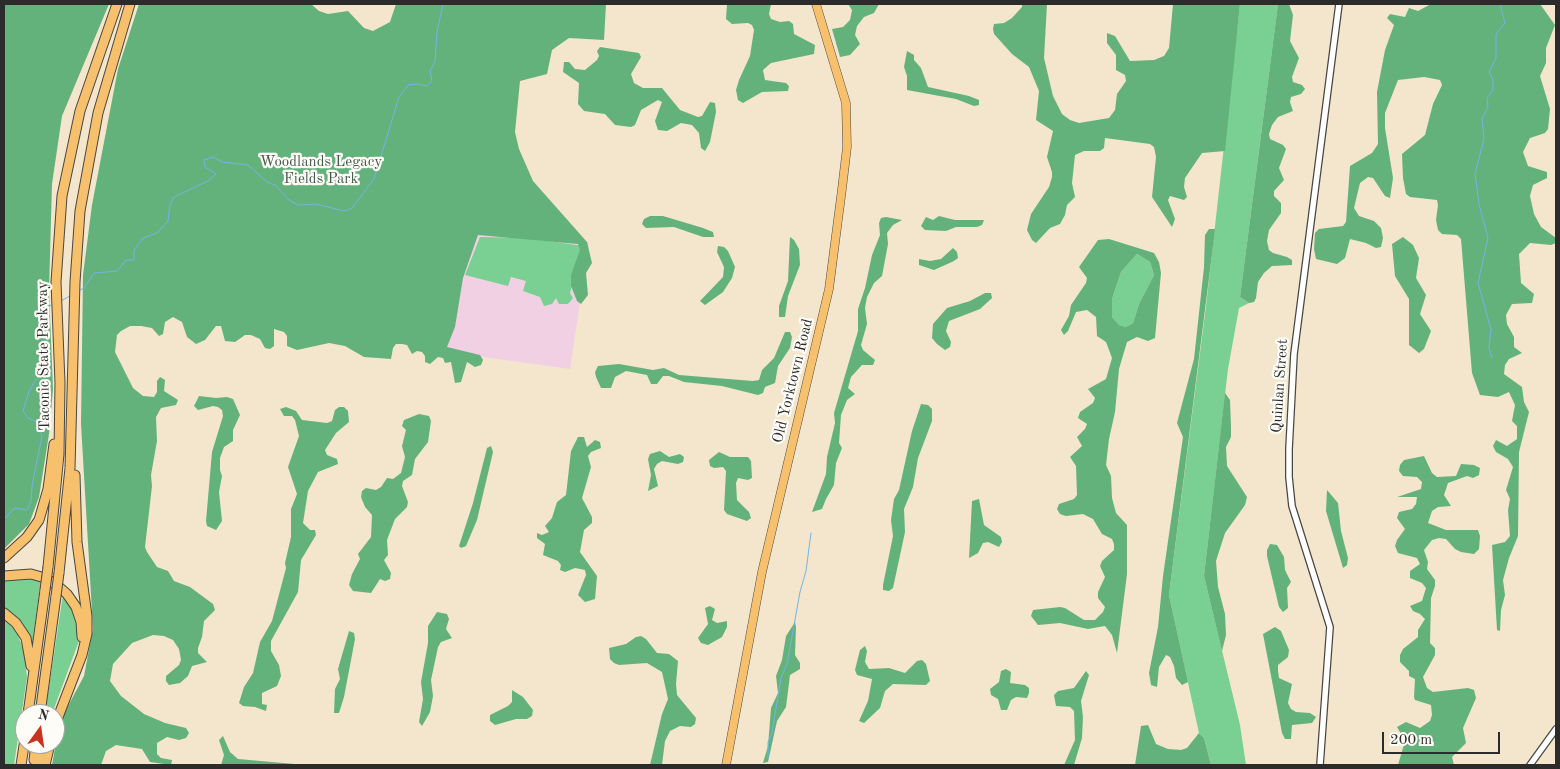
<!DOCTYPE html>
<style>
body{margin:0}
#map{position:relative;width:1560px;height:769px;overflow:hidden;background:#f3e6cc;font-family:"Old Standard TT",serif}
canvas{display:block}
.frame{position:absolute;inset:0;border:5px solid #2b2b2b;pointer-events:none}
.north{position:absolute;left:15px;top:704px;width:50px;height:50px;box-sizing:border-box;background:#fdfcf7;border:1px solid #a9a8a5;border-radius:50%;rotate:14deg;font-size:14px;font-weight:700;line-height:20px;text-align:center;color:#2b2b2b}
.north::after{content:'';display:block;margin:auto;width:18px;height:22px;background:#c8321e;clip-path:polygon(50% 0,100% 100%,50% 72%,0 100%)}
.scale{position:absolute;left:1382px;top:732px;width:118px;height:22px;box-sizing:border-box;border:2px solid #2b2b2b;border-top:0;padding-left:6px;font-size:15px;line-height:18px;white-space:nowrap;color:#2b2b2b;-webkit-text-stroke:4px #fdfcf7;paint-order:stroke}
</style>
<div id="map">
<canvas width="1560" height="769"></canvas>
<div class="frame"></div>
<div class="north">N</div>
<div class="scale">200 m</div>
</div>
<script>
const c = document.querySelector('canvas').getContext('2d');
c.lineJoin = 'round';
function fill(path, color) { c.fillStyle = color; c.fill(path, 'evenodd'); }
const poly = rows => new Path2D(rows.map(r => 'M' + r).join(''));
function strokePath(path, color, width, dash) { c.strokeStyle = color; c.lineWidth = width; c.lineCap = dash ? 'butt' : 'round'; c.setLineDash(dash || []); c.stroke(path); }
function drawText(font, color, halo, rows, align = 'center') {
  c.font = font + ' "Old Standard TT",serif'; c.lineWidth = 4.5; c.setLineDash([]); c.textBaseline = 'middle'; c.strokeStyle = halo; c.fillStyle = color; for (const [text, x, y, turn = 0] of rows) {
    c.save(); c.translate(x, y); c.rotate((+turn || 0) * Math.PI / 180); c.textAlign = isNaN(turn) ? turn : align; if (halo) c.strokeText(text, 0, 0); c.fillText(text, 0, 0); c.restore();
  }
}
fill(poly([
 [478,232,583,241,589,243,570,369,440,351,459,276]
]), '#f1d0e4');
fill(poly([
 [1240,4,1278,4,1240,297,1249,303,1239,308,1228,369,1204,576,1240,725,1246,765,1211,765,1204,738,1199,733,1169,595,1206,306],
 [480,237,529,238,583,246,570,293,573,298,568,304,559,304,556,298,552,304,544,306,540,297,523,291,526,281,511,277,508,286,465,275],
 [1137,254,1150,262,1154,275,1139,304,1133,323,1126,327,1119,325,1112,317,1112,299,1121,272],
 [29,576,41,579,32,646,4,611,4,579],
 [63,594,67,596,80,628,79,641,52,714,45,714],
 [4,620,16,630,24,651,27,677,14,765,4,765]
]), '#7acf92');
fill(poly([
 [4,4,109,4,62,116,52,184,49,291,53,389,49,434,39,497,29,524,4,549],
 [139,4,311,4,319,11,328,14,348,11,364,28,373,31,390,22,396,4,606,4,604,40,569,38,552,50,547,74,520,81,515,132,519,149,533,181,587,242,592,263,586,273,588,295,581,304,577,301,571,286,571,275,580,250,578,244,478,235,463,278,455,327,447,347,480,355,483,360,481,365,475,367,467,362,461,382,455,383,451,362,445,363,443,358,438,357,430,364,425,362,425,356,422,352,417,351,412,354,407,345,402,344,396,344,393,348,391,359,364,357,345,346,329,343,297,350,287,346,287,336,284,332,274,329,274,346,270,349,265,348,260,339,251,335,245,335,235,342,225,341,221,326,216,326,205,340,196,344,187,337,182,322,173,317,165,322,163,334,159,336,152,328,141,326,130,326,121,331,117,335,115,352,133,388,143,396,154,397,157,392,157,381,160,377,165,380,164,391,178,400,176,405,161,408,156,417,157,441,151,475,152,486,145,547,147,552,157,567,168,571,174,581,190,587,213,604,215,610,204,621,202,637,198,648,198,653,207,662,192,666,188,676,180,683,169,685,166,681,166,676,179,665,181,660,179,649,173,640,164,636,153,635,132,643,113,664,110,681,121,696,144,714,165,723,186,728,189,733,186,738,179,740,167,737,157,743,157,754,161,758,172,760,171,765,150,762,142,749,116,745,106,751,101,765,52,765,60,721,84,676,93,629,81,424,83,275,92,205,118,69],
 [727,4,771,4,769,14,771,19,780,22,789,21,793,24,794,34,815,45,814,54,771,63,763,70,765,80,786,83,789,86,788,91,762,92,743,103,738,100,736,90,739,80,750,56,754,30,752,25,748,23,732,24,726,19],
 [848,4,879,4,874,13,864,17,857,26,855,35,860,44,850,55,840,57,832,29,843,27,850,20,852,10],
 [1022,4,1047,4,1044,58,1053,96,1062,114,1070,120,1079,123,1109,118,1115,110,1117,94,1126,81,1125,75,1116,70,1116,55,1107,43,1107,33,1115,36,1130,61,1154,60,1164,56,1169,48,1173,4,1240,4,1225,151,1202,153,1185,178,1184,187,1187,197,1184,200,1170,196,1168,200,1175,219,1172,227,1152,197,1156,157,1154,147,1150,144,1105,138,1104,148,1100,151,1084,151,1075,155,1072,183,1075,197,1067,205,1065,215,1060,224,1050,228,1036,243,1032,240,1027,230,1031,214,1049,187,1052,177,1052,172,1047,157,1053,131,1036,120,1039,91,1029,67,1012,54,994,34,993,29,994,24,1004,23,1012,18,1022,7],
 [1278,4,1289,4,1293,15,1290,41,1299,58,1292,77,1293,82,1302,85,1305,89,1301,94,1291,97,1290,102,1293,111,1278,117,1272,125,1269,134,1270,139,1283,145,1286,149,1279,168,1284,180,1274,191,1274,196,1281,203,1281,213,1269,230,1267,241,1269,250,1273,253,1287,257,1292,260,1292,265,1272,266,1264,273,1258,282,1256,298,1254,302,1249,303,1240,297],
 [1431,4,1540,4,1555,25,1546,48,1546,63,1540,76,1550,109,1548,129,1545,133,1530,138,1523,152,1528,166,1547,172,1547,178,1533,185,1530,196,1534,214,1541,227,1556,238,1556,243,1551,245,1530,243,1519,254,1521,283,1534,294,1532,303,1512,304,1506,315,1507,324,1514,337,1514,347,1522,353,1509,359,1505,365,1504,374,1522,387,1524,402,1529,412,1519,452,1518,536,1509,558,1503,580,1505,595,1501,610,1500,631,1497,630,1492,545,1505,542,1510,536,1508,510,1510,499,1506,490,1513,467,1508,459,1496,452,1493,446,1496,440,1507,446,1517,439,1517,426,1512,421,1515,405,1509,392,1498,397,1480,395,1472,373,1461,239,1457,235,1442,234,1438,230,1436,220,1438,205,1437,200,1410,197,1406,194,1403,178,1402,154,1425,135,1433,104,1442,85,1440,80,1424,77,1398,80,1385,113,1385,128,1393,178,1390,198,1385,196,1373,178,1368,177,1360,183,1354,208,1359,216,1374,221,1381,228,1383,238,1381,247,1376,248,1366,243,1350,239,1345,258,1337,264,1316,259,1314,249,1315,233,1319,229,1343,226,1346,222,1350,166,1372,153,1378,144,1377,92,1385,50,1394,25,1387,18,1390,14,1405,17,1409,8,1418,11],
 [600,47,639,53,641,57,631,74,634,83,643,88,662,88,680,110,698,117,702,116,710,102,715,103,716,112,710,142,705,151,701,148,699,133,692,125,681,123,667,131,658,130,655,121,662,102,658,100,641,110,635,125,631,127,615,125,605,114,584,111,578,104,579,83,563,72,564,62,569,62,575,69,585,70,597,60,599,56,597,51],
 [907,51,914,55,914,60,921,68,928,87,969,96,979,100,979,105,974,106,956,99,907,90,907,76,904,67],
 [650,216,663,216,703,228,713,232,714,237,703,237,674,227,646,228,642,224,644,219],
 [939,216,955,220,984,220,982,225,977,227,956,227,946,231,925,230,921,226,926,217,933,220],
 [886,217,902,220,893,225,887,233,888,244,882,276,874,283,867,297,865,308,867,324,861,345,863,350,875,360,873,365,862,365,851,377,848,388,855,394,847,400,841,415,839,443,842,448,836,463,834,485,826,499,822,509,812,512,826,474,827,457,835,423,834,413,858,331,858,309,865,288,872,255,880,235,879,223,881,218],
 [1209,229,1215,229,1213,246,1169,595,1188,682,1182,685,1176,678,1174,666,1170,657,1166,655,1159,667,1157,687,1151,685,1149,673,1158,627,1163,576,1183,437,1177,423,1194,359,1204,267,1205,235],
 [790,237,794,240,799,249,800,265,788,296,785,317,779,317,779,306,788,281],
 [1403,237,1413,245,1419,258,1416,278,1426,295,1420,314,1431,331,1424,349,1419,353,1409,345,1409,299,1395,276,1392,244],
 [1109,239,1154,253,1159,262,1161,273,1155,338,1148,341,1137,337,1127,342,1119,369,1115,412,1109,439,1106,465,1111,476,1112,498,1116,513,1127,525,1127,574,1117,653,1112,635,1105,626,1088,629,1060,623,1038,625,1031,616,1033,610,1060,607,1065,608,1084,620,1095,620,1103,612,1105,607,1098,598,1098,592,1105,577,1100,566,1102,561,1114,550,1114,544,1112,539,1102,534,1093,519,1083,514,1066,516,1060,514,1057,509,1059,504,1074,499,1077,495,1076,466,1070,457,1082,446,1077,437,1085,429,1087,424,1078,418,1080,412,1093,403,1095,398,1088,389,1106,379,1112,358,1106,342,1097,336,1096,317,1087,310,1076,312,1068,331,1064,335,1061,330,1069,316,1071,305,1086,283,1087,278,1079,267,1098,240],
 [1137,254,1150,262,1154,275,1139,304,1133,323,1126,327,1119,325,1112,317,1112,299,1121,272],
 [718,246,724,247,728,251,735,267,732,278,723,292,705,305,700,301,723,277,724,267,717,252],
 [953,248,957,252,958,258,954,261,934,270,919,265,919,259,930,261,941,259],
 [985,293,991,293,992,298,980,309,949,321,946,331,951,342,950,347,945,350,937,344,932,338,933,324,947,308,970,301],
 [785,332,790,332,792,337,790,348,778,366,775,383,765,387,763,393,758,395,722,386,684,382,669,376,663,376,657,384,651,384,647,375,626,371,615,377,611,388,601,388,596,377,595,372,598,366,619,364,653,370,664,368,679,375,753,381,759,380,762,370,774,358],
 [1225,393,1230,400,1231,427,1231,437,1226,447,1227,466,1247,497,1245,505,1225,533,1216,561,1218,587,1225,614,1226,635,1222,651,1204,576],
 [199,396,216,398,227,397,233,399,240,415,233,430,233,441,224,447,220,458,220,470,222,476,219,492,222,521,216,530,207,526,206,521,212,452,223,416,222,410,218,407,213,406,198,410,194,406],
 [921,404,928,405,932,409,932,421,918,458,913,487,904,509,905,532,893,588,889,591,883,590,883,585,893,536,891,520,894,499,899,490,912,431],
 [286,407,296,411,302,420,327,423,332,421,335,410,339,407,344,407,348,411,349,422,336,433,325,450,327,455,337,459,338,464,318,472,308,491,303,523,310,530,315,530,316,535,301,560,298,592,271,641,271,651,279,665,281,676,277,686,262,693,262,704,267,705,266,711,255,707,243,706,239,703,244,687,253,673,260,642,272,621,286,568,285,563,291,537,291,509,297,494,288,467,299,436,295,420,292,416,284,416,280,409],
 [419,414,429,416,431,421,428,442,415,459,412,475,403,481,402,486,408,502,407,507,395,519,387,540,388,555,384,560,391,573,390,579,385,581,380,579,371,593,353,591,349,585,352,574,360,559,358,554,371,537,372,515,365,507,361,497,362,491,366,488,376,490,381,487,387,478,393,479,401,473,405,457,402,446,406,430,402,426,404,420],
 [578,437,584,437,587,447,595,440,600,442,601,448,591,452,588,456,591,467,582,498,592,517,592,523,584,530,580,552,597,576,595,599,585,602,578,595,586,575,585,570,575,568,565,572,560,570,561,565,558,561,543,555,545,544,537,538,537,533,542,535,549,532,545,526,552,518,557,502,566,495,571,451],
 [491,446,493,452,477,520,466,546,461,548,459,546,473,503,487,448],
 [660,451,669,457,680,454,684,457,683,462,678,464,662,461,657,464,654,469,658,486,648,491,651,475,648,459,650,454],
 [719,452,730,457,748,457,751,461,752,478,748,480,738,478,736,483,737,500,749,512,751,518,747,521,727,514,724,510,726,471,723,467,714,468,710,466,709,460],
 [1424,456,1432,473,1437,477,1456,476,1461,464,1474,465,1480,468,1479,475,1473,478,1467,476,1448,483,1444,495,1451,506,1438,507,1432,511,1428,523,1446,530,1478,530,1480,536,1479,549,1474,554,1461,552,1455,549,1446,539,1439,538,1432,540,1424,550,1428,562,1427,569,1435,580,1435,586,1431,598,1430,643,1435,648,1435,655,1423,677,1427,688,1433,692,1468,688,1474,690,1476,698,1463,728,1466,743,1452,757,1454,765,1398,765,1405,741,1397,727,1406,722,1420,728,1430,721,1432,715,1431,705,1415,700,1414,697,1415,679,1409,676,1409,671,1400,662,1400,655,1403,649,1418,637,1418,630,1425,619,1420,614,1413,611,1410,606,1422,601,1426,588,1422,583,1410,578,1410,571,1420,564,1417,558,1398,553,1395,546,1397,540,1405,529,1397,518,1399,512,1412,509,1416,504,1417,497,1397,497,1421,489,1422,482,1417,477,1403,476,1399,471,1400,465,1404,460],
 [1327,490,1338,503,1341,531,1348,558,1347,565,1343,568,1326,511],
 [979,499,984,525,1001,537,1002,542,999,547,988,542,983,543,978,553,969,558,972,501],
 [1270,544,1277,545,1284,557,1285,570,1291,582,1287,588,1288,608,1283,612,1279,607,1267,556,1267,550],
 [710,606,715,609,712,620,717,623,727,621,727,627,722,637,708,645,701,643,698,638,708,624,705,608],
 [437,612,447,614,449,619,446,629,452,638,441,642,438,647,431,680,433,696,430,712,422,726,419,722,423,699,421,682,428,643,428,626],
 [795,622,796,627,795,655,800,663,800,669,790,675,786,707,777,721,768,762,763,763,768,746,771,708,778,693,776,676,782,660,786,636],
 [1275,627,1281,631,1289,650,1288,657,1278,665,1278,671,1279,678,1292,684,1288,703,1291,709,1296,712,1310,713,1316,717,1312,723,1292,725,1291,739,1285,739,1282,733,1263,634],
 [349,631,354,633,355,639,344,697,339,713,334,713,335,689,340,679,338,669],
 [641,636,646,639,657,653,669,654,678,661,676,684,677,695,696,718,695,724,691,727,680,726,670,731,665,741,662,765,650,765,662,714,668,699,662,672,647,663,619,665,614,663,610,659,609,648,626,644,636,637],
 [865,646,867,651,865,662,869,669,889,668,905,673,917,661,922,660,926,664,930,681,926,685,893,684,885,691,880,708,864,723,859,721,868,701,872,679,857,675,855,670,860,650],
 [1006,669,1011,672,1010,683,1025,685,1029,688,1029,693,1027,698,1016,697,1011,700,1007,710,1001,710,998,699,991,695,990,689,999,682,1001,671],
 [1086,671,1089,675,1081,701,1083,717,1082,738,1074,765,1064,765,1075,740,1074,711,1070,707,1056,706,1054,695,1058,691,1074,688],
 [512,690,523,697,533,710,532,716,527,719,516,719,495,725,490,721,490,715,508,706,512,702],
 [1148,725,1156,744,1168,749,1181,750,1187,748,1199,733,1204,738,1211,765,1135,765,1141,726],
 [223,736,230,752,238,759,306,765,221,765,224,755,219,740]
]), '#63b27c');
strokePath(poly([
 [80,290,84,288,94,273,117,271,126,260,134,260,134,250,143,238,157,233,168,221,170,205,174,197,208,181,216,174,205,167,204,160,213,157,223,162,248,165,267,182,275,185,289,200,298,205,316,204,344,211,352,208,374,179,399,97,408,85,417,84,427,86,432,81,430,71,435,62,437,32,443,4],
 [61,301,70,296],
 [1492,358,1489,348,1491,329,1478,283,1488,238,1479,204,1475,174,1484,139,1482,118,1488,108,1487,98,1493,90,1493,80,1489,72,1496,58,1496,34,1505,23,1500,4],
 [4,519,15,508,27,510,31,502,32,486,42,436,37,422,28,418,23,411,29,391,44,367,47,340,44,316,47,307,51,305],
 [768,758,768,742,772,733,781,678,787,664,800,592,806,571,811,533]
]), '#75b2e7', 1);
const minor = poly([
 [1320,765,1330,627,1292,506,1289,477,1289,449,1294,354,1339,4],
 [1530,765,1556,729]
]);
const major = poly([
 [726,765,762,572,829,289,842,189,847,147,846,103,816,4]
]);
const highway = poly([
 [4,558,27,537,39,520,48,489,54,444],
 [48,567,59,454,60,383,56,282,62,196,80,111,117,4],
 [59,573,70,468,75,282,80,211,98,113,130,4],
 [4,576,31,574,45,578,58,586,67,594,76,607,81,622,82,637],
 [4,613,16,623,26,638,31,666],
 [28,714,45,590],
 [40,714,56,596],
 [55,725,82,655,87,634,87,616,77,542,75,475],
 [34,760,36,744],
 [21,765,25,739],
 [38,765,43,744],
 [45,765,50,744]
]);
strokePath(minor, '#494743', 8);
strokePath(major, '#494743', 9);
strokePath(highway, '#494743', 11);
strokePath(minor, '#fff', 5.5);
strokePath(major, '#f7c06c', 8);
strokePath(highway, '#f7c06c', 9);
const highwayBridge = poly([
 [45,590,48,567],
 [56,596,59,573]
]);
strokePath(highwayBridge, '#494743', 11, []);
strokePath(highwayBridge, '#f7c06c', 9);
drawText('15px', '#435c4a', '#fdfcf7', [
 ["Woodlands Legacy",321,162],
 ["Fields Park",321,179]
]);
drawText('15px', '#2b2b2b', '#fdfcf7', [
 ["Taconic State Parkway",44,356,-91],
 ["Old Yorktown Road",793,381,-76],
 ["Quinlan Street",1280,386,-86]
]);
</script>
